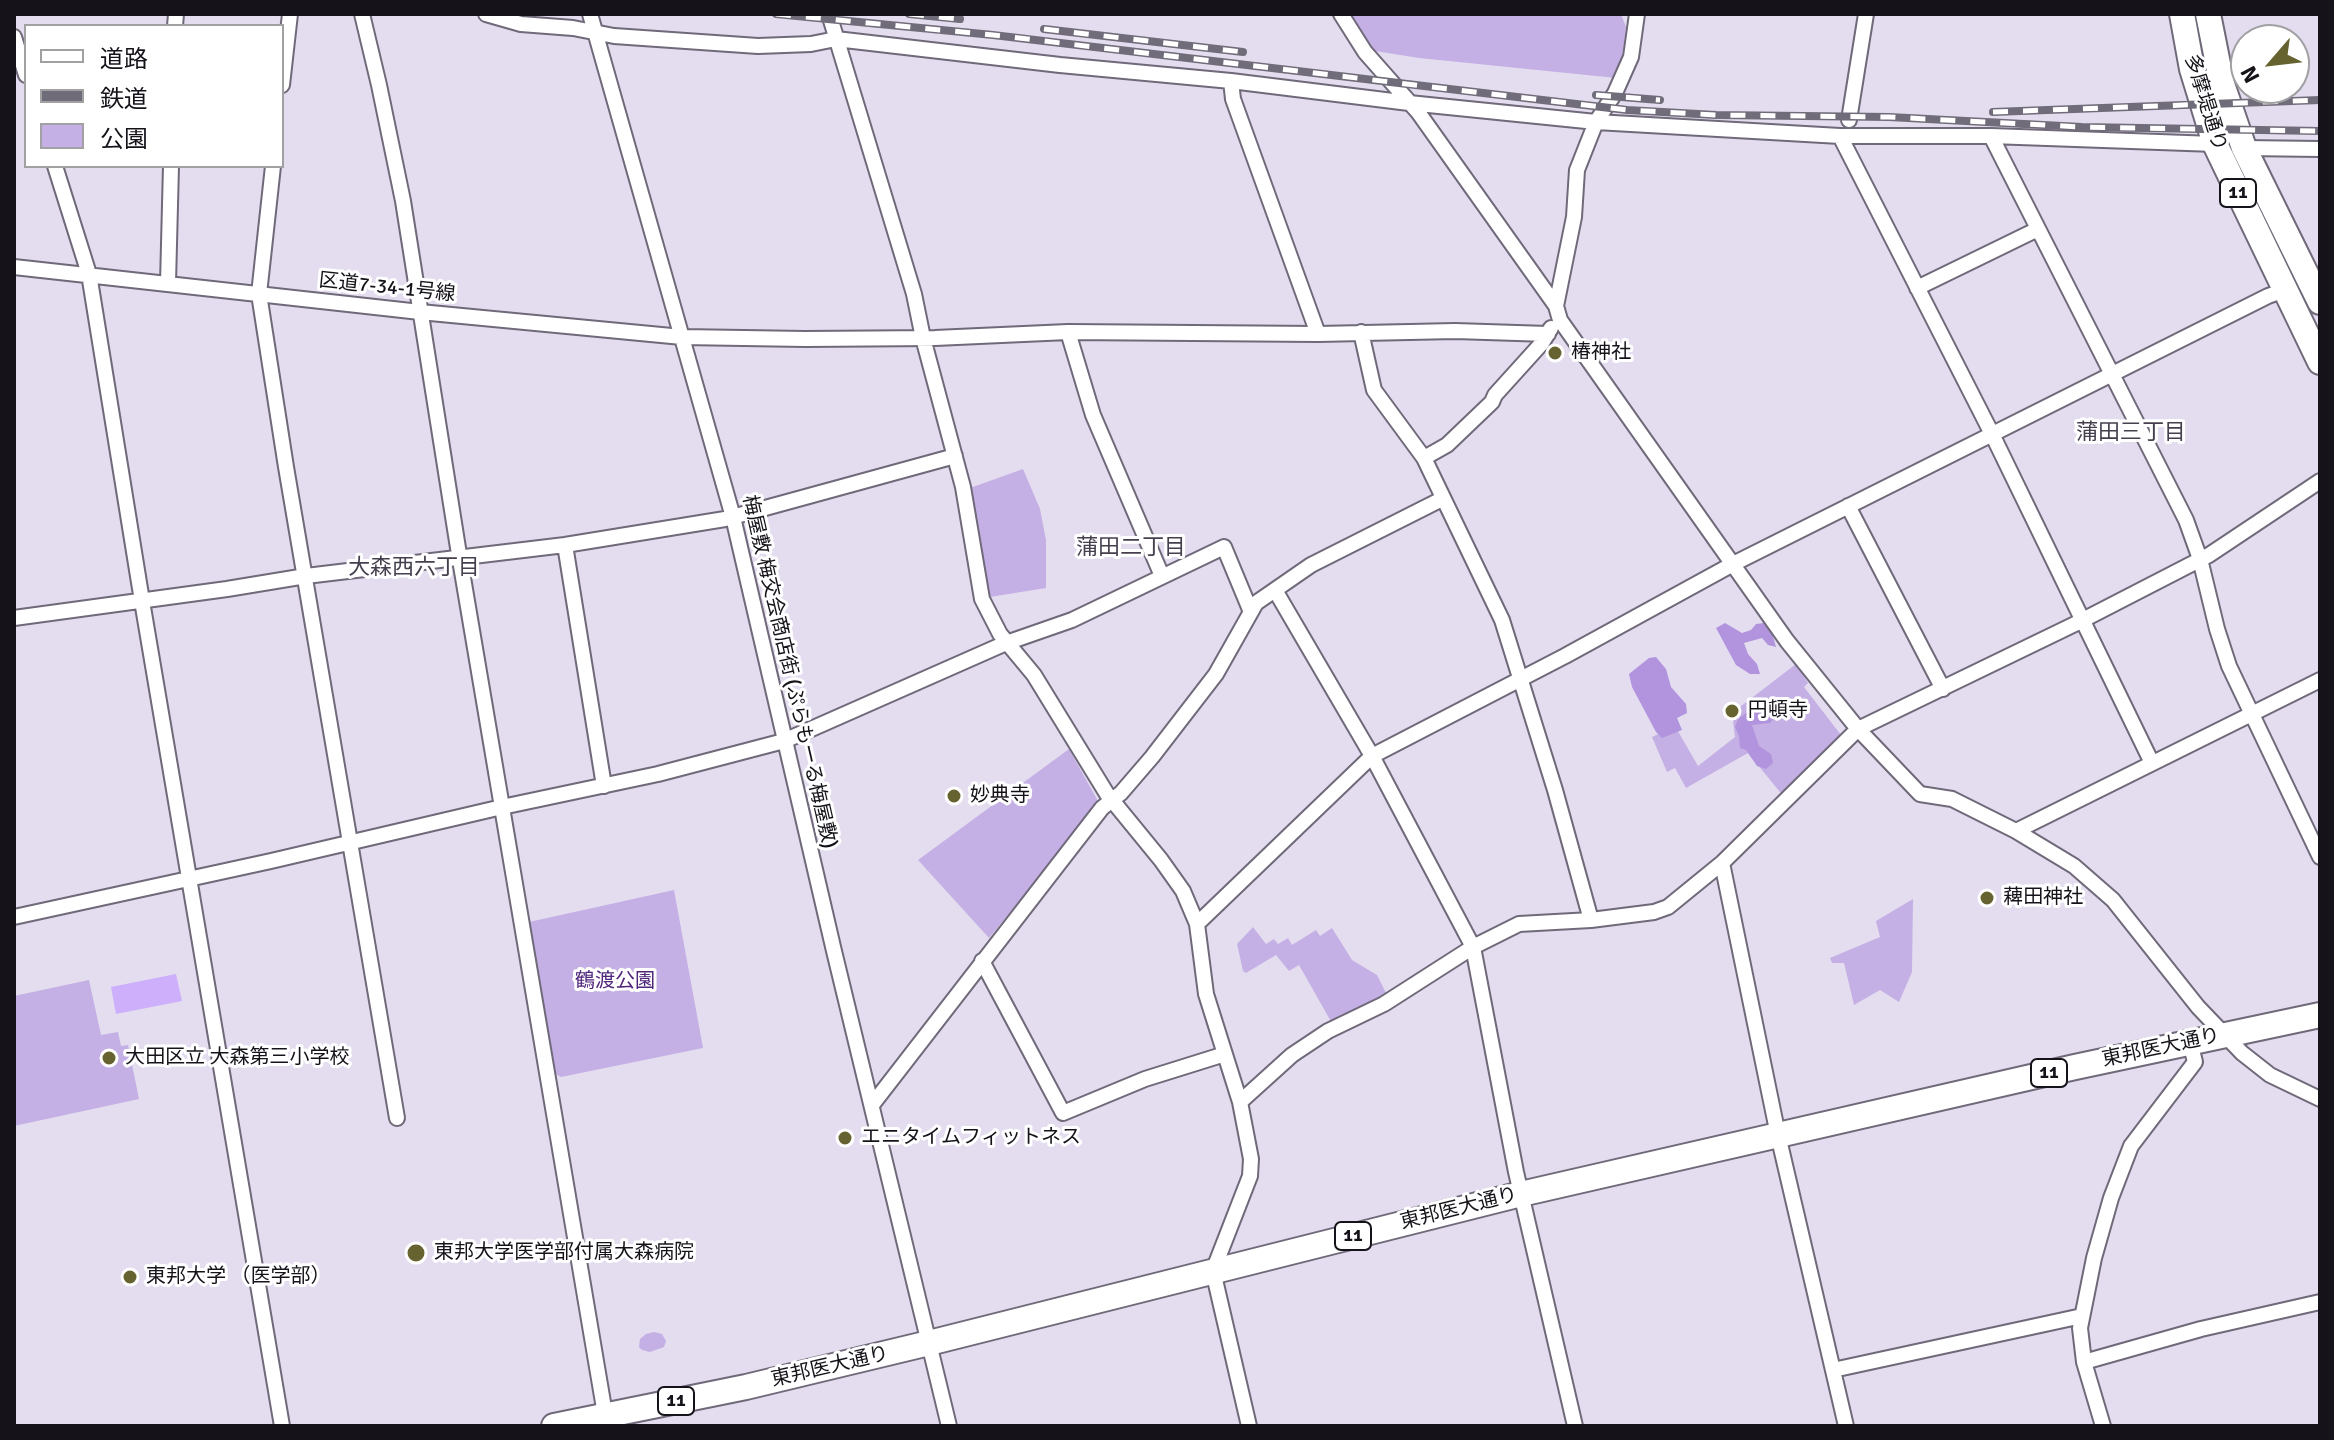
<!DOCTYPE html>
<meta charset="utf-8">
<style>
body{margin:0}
#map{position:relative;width:2334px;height:1440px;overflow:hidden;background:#e4ddf0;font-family:Signika,"Noto Sans JP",sans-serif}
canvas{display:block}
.frame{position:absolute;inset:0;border:16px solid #151219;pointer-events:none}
.legend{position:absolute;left:24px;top:24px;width:260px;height:144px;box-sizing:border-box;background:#fff;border:2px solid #a1a0a3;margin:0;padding:10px 14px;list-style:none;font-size:24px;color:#151219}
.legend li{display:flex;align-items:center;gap:16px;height:40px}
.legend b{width:40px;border:2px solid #a1a0a3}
.north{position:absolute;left:2230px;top:24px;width:80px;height:80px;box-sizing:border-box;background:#fff;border:2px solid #a1a0a3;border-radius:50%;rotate:242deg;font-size:22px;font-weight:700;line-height:32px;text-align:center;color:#151219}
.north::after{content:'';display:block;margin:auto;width:28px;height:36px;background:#666330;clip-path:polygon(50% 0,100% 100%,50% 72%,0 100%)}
</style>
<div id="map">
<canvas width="2334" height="1440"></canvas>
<div class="frame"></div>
<ul class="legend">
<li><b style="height:10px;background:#fff"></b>道路</li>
<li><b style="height:10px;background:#716c79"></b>鉄道</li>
<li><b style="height:22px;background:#c4b0e4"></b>公園</li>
</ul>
<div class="north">N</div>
</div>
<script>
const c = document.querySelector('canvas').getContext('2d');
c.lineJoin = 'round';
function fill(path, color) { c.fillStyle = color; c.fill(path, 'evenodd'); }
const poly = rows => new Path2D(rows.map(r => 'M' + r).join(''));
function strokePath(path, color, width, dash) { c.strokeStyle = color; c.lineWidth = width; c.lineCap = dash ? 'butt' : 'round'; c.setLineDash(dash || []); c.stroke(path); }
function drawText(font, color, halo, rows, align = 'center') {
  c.font = font + ' Signika,"Noto Sans JP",sans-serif'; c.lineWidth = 6; c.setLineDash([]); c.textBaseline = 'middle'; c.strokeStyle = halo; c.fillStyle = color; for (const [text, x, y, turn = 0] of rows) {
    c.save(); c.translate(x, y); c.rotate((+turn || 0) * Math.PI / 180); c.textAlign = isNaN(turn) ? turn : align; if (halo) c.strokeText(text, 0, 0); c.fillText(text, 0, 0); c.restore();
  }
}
fill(poly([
 [1350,14,1621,14,1626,27,1622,59,1616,78,1419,58,1369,50],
 [1023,469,1040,509,1046,540,1046,588,990,597,970,488],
 [1796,664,1808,683,1804,687,1841,735,1784,797,1748,753,1686,788,1675,768,1667,772,1652,737,1675,726,1698,766,1735,737,1732,713],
 [1069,749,1099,803,989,938,918,860],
 [674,890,703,1048,561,1077,554,1073,529,922],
 [1913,899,1912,972,1899,1002,1880,990,1854,1005,1844,963,1832,963,1830,958,1880,937,1876,921],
 [1253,927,1266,944,1274,939,1278,944,1288,938,1292,945,1316,930,1320,936,1332,928,1352,960,1377,975,1386,993,1384,1001,1333,1025,1299,965,1289,971,1276,955,1246,973,1243,971,1237,944],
 [89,980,101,1035,118,1032,121,1046,128,1045,139,1099,14,1126,14,996],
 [654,1332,662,1334,666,1341,664,1347,650,1352,642,1350,639,1347,640,1339,646,1334]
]), '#c4b0e4');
fill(poly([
 [1725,623,1742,633,1751,630,1756,624,1764,623,1772,633,1776,647,1768,645,1762,638,1744,643,1748,654,1757,664,1760,674,1750,674,1736,665,1716,628],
 [1656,657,1666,669,1671,687,1686,704,1687,713,1677,718,1682,730,1662,738,1656,732,1632,687,1629,674,1649,658],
 [1760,699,1763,699,1776,715,1770,723,1752,725,1759,746,1771,754,1773,763,1766,769,1757,766,1746,750,1740,748,1739,736,1735,727,1738,719,1750,710]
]), '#b194dd');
fill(poly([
 [176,974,182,1001,116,1014,111,987]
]), '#cdaffb');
const street = poly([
 [362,14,379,85,403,201,458,548,606,1420],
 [486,14,521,24,573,28,614,36,758,46,811,44,836,39,1060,65,1231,81,1409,103,1596,122,1840,136,1991,136,2215,144],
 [590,14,733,517,834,951,949,1426],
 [829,14,914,294,923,338,963,487,982,599,1000,634,1034,675,1107,794,1161,860,1183,891,1197,924,1206,994,1240,1102,1251,1159,1250,1176,1213,1271,1249,1426],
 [1341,14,1365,52,1418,112,1556,306,1560,320,1787,641,1858,729,1920,794,1952,799,2016,831,2074,866,2113,900,2198,1007,2242,1053,2270,1075,2320,1099],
 [175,26,176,14],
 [14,37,26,75],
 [1231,81,1233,99,1318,334],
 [282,85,290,14],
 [1849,120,1866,14],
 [1840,136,1992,434,2152,763],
 [1991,136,2186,520,2200,559,2217,629,2229,666,2320,857],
 [2244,148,2320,149],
 [55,166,89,274,142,601,282,1426],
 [273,166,259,294,286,467,397,1118],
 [14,267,420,312,682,337,805,339,935,338,1068,332,1318,334,1455,331,1548,334],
 [168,283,171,166],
 [1917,288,2038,229],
 [1556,306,1574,217,1577,170,1596,122,1615,93,1631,57,1637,14],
 [1068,332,1093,415,1162,576],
 [1361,332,1374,390,1424,458,1502,620,1555,790,1591,920],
 [1424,458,1447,445,1492,402,1495,395,1542,343,1551,328],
 [1848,506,1943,689],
 [565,545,604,786],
 [1275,590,1372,756,1473,947,1516,1172,1575,1426],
 [14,618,227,589,306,576,565,545,725,519,955,456],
 [2016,831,2320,680],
 [1722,863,1778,1135,1846,1426],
 [14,917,271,861,502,807,658,774,784,741,1006,643,1072,620,1224,547,1251,612],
 [1197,924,1372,756,1565,656,1733,564,2268,296,2285,290],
 [982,961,1063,1113,1145,1079,1225,1054],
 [1240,1102,1292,1055,1328,1031,1384,1004,1473,947,1519,924,1591,920,1654,912,1668,907,1722,863,1858,729,2075,624,2209,555,2320,481],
 [872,1105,1102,808,1121,793,1152,757,1216,674,1256,603,1311,565,1442,499],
 [2084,1362,2201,1329,2320,1302],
 [1833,1370,2082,1316],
 [2103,1426,2084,1362,2080,1328,2094,1258,2111,1198,2131,1146,2195,1062,2190,1042]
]);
const primary = poly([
 [2182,14,2192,69,2215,144,2320,362],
 [2208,14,2222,84,2244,148,2320,302],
 [554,1426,746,1387,929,1343,1521,1194,2075,1067,2320,1015]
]);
strokePath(street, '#6f6979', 18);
strokePath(primary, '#6f6979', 28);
strokePath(street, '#fff', 14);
strokePath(primary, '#fff', 24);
const rail = poly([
 [776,14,993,35,1627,110,1716,115,1889,117,2082,127,2320,131],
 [909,14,960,19],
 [1044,29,1243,52],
 [1596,95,1660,100],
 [1993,112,2320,100]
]);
strokePath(rail, '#716c79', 8);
strokePath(rail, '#fff', 5, [15]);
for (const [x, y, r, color] of [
 [1555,353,8,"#666330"],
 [1732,711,8,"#666330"],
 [954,796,8,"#666330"],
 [1987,898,8,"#666330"],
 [109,1058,8,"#666330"],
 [845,1138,8,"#666330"],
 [416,1253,10,"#666330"],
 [130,1277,8,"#666330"]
]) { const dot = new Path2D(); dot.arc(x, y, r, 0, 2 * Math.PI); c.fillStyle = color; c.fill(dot); strokePath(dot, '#fff', 3); }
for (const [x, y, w] of [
 [2238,193,36],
 [2049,1073,36],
 [1353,1236,36],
 [676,1401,36]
]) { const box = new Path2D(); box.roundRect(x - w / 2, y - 14, w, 28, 6); c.fillStyle = '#fff'; c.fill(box); strokePath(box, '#151219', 2); }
drawText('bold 18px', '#151219', null, [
 ["11",2238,193],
 ["11",2049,1073],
 ["11",1353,1236],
 ["11",676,1401]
]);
drawText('20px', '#151219', '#fff', [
 ["多摩堤通り",2205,103,73],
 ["区道7-34-1号線",387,288,6],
 ["梅屋敷 梅交会商店街 (ぷらもーる梅屋敷)",789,672,77],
 ["東邦医大通り",2161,1048,-12],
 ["東邦医大通り",1459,1209,-14],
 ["東邦医大通り",830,1367,-13]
]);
drawText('20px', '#151219', '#fff', [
 ["椿神社",1571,353],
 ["円頓寺",1748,711],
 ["妙典寺",970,796],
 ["薭田神社",2003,898],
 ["大田区立 大森第三小学校",125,1058],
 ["エニタイムフィットネス",861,1138],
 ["東邦大学医学部付属大森病院",434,1253],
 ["東邦大学 （医学部）",146,1277]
], 'left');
drawText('20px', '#4f267c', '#fff', [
 ["鶴渡公園",615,982]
]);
drawText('22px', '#453f4e', '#fff', [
 ["蒲田三丁目",2131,433],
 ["蒲田二丁目",1131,548],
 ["大森西六丁目",414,568]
]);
</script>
